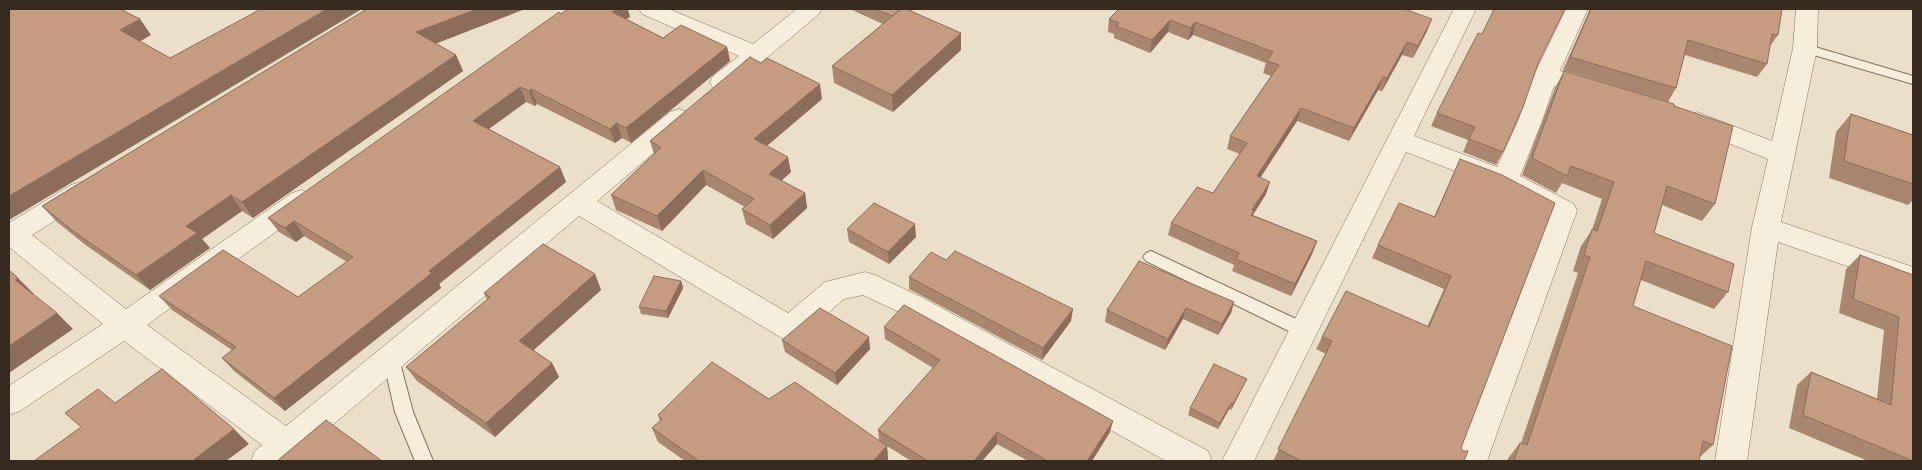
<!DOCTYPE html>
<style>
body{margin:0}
#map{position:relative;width:1922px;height:470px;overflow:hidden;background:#ebdfc7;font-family:"Times New Roman",serif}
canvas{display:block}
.frame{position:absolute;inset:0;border:10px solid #372b20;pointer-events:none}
</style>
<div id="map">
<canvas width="1922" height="470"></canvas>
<div class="frame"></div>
</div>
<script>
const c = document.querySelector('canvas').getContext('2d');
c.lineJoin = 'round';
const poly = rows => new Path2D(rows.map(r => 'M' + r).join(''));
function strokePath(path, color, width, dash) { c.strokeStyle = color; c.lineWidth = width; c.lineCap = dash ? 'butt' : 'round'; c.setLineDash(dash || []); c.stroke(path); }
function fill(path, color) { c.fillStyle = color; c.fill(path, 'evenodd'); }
const lane = poly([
 [1805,44,1913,76,1913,84,1800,51,1799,48,1805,44],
 [1151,251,1309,325,1311,330,1309,335,1303,337,1297,335,1146,261,1143,257,1146,253,1151,251],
 [391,352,397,354,399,359,413,412,433,461,415,461,395,412,383,359,385,354,391,352]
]);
const street = poly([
 [639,9,669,9,753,44,797,9,822,9,819,14,731,88,722,90,713,88,710,82,713,76,739,56,642,14,639,9],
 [1454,9,1476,9,1414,136,1497,167,1518,121,1534,75,1566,9,1588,9,1560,71,1606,84,1609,90,1606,96,1597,98,1554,86,1542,121,1520,176,1574,204,1577,211,1487,461,1455,461,1549,215,1496,187,1406,152,1254,461,1222,461,1454,9],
 [1796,9,1818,9,1817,48,1781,222,1913,267,1913,289,1778,242,1747,461,1715,461,1752,227,1768,159,1688,127,1685,121,1688,115,1697,112,1772,141,1793,48,1796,9],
 [679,109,688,112,691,118,688,124,597,201,788,313,825,282,865,272,875,275,919,296,1208,451,1212,461,1166,461,899,312,863,295,844,299,800,337,790,341,780,337,579,216,290,461,251,461,255,451,262,445,124,341,20,411,9,415,9,386,103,324,9,247,9,223,71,185,80,182,89,185,93,192,89,199,32,235,126,309,292,193,301,190,310,193,314,200,310,207,147,325,286,426,670,112,679,109]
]);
strokePath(lane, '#85725e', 2);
strokePath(street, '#85725e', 1);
fill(lane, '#f6edda');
fill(street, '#f6edda');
fill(poly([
 [367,9,525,9,435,44,456,55,463,71,253,218,242,211,202,239,210,248,150,290,87,246,57,222,42,206],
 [850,9,914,9,911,11,961,50,893,112,834,83,832,66,883,24],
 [1119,9,1410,9,1409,11,1427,31,1413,58,1402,55,1382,91,1378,90,1349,141,1297,121,1260,178,1266,194,1253,215,1317,241,1312,254,1291,296,1232,271,1234,265,1168,235,1171,223,1213,193,1240,154,1227,149,1230,136,1271,76,1263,73,1266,63,1193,35,1188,40,1168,32,1150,53,1114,38,1114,34,1108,32,1109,19],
 [1590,9,1782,9,1778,35,1770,46,1767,64,1757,77,1685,55,1676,88,1668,102,1563,70],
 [561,14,630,17,626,19,663,38,727,47,730,61,631,143,622,138,615,143,537,104,535,106,526,102,489,129,560,167,566,182,439,284,441,288,285,411,234,371,222,358,232,350,172,310,159,296,298,297,347,262,304,236,296,242,279,232,268,218],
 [1482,34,1539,61,1503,152,1496,165,1463,152,1468,140,1431,126,1437,113],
 [761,63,822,99,767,146,791,172,781,181,805,193,807,208,773,239,746,224,742,209,745,207,706,185,662,231,616,210,611,195,654,154,650,141],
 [1564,71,1674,106,1715,204,1702,221,1662,205,1654,233,1728,292,1714,309,1641,280,1633,306,1713,445,1700,457,1699,461,1507,461,1509,457,1520,443,1521,443,1578,273,1573,271,1581,246,1592,230,1602,199,1562,183,1556,193,1522,175,1555,88],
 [1851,114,1913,135,1913,200,1908,205,1829,178,1836,132],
 [1460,159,1461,448,1464,461,1273,461,1326,354,1316,349,1322,337,1427,327,1444,289,1372,258,1378,245,1434,217],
 [847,229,916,237,889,264,849,242],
 [1860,255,1913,275,1913,461,1868,461,1789,428,1797,385,1811,372,1877,399,1884,330,1839,313,1846,269],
 [946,260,1071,321,1042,360,909,289,909,277],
 [595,274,601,290,533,350,552,363,559,377,495,437,417,381,406,367,487,300,484,293],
 [681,281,683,288,668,318,641,314,639,307],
 [1234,302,1231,313,1218,335,1183,319,1165,350,1105,322,1107,310],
 [884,327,1110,432,1092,461,1028,461,997,444,982,461,911,461,887,446,888,459,887,461,685,461,658,442,652,428,660,421,658,415,769,399,879,440,878,430,933,368,885,339],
 [782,340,870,349,837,385,785,352],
 [1244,385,1231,410,1229,409,1218,429,1188,415,1190,408]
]), '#aa866e');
fill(poly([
 [327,9,362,9,9,220,9,196],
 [477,9,525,9,424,48,416,32],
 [616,9,628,9,630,17,616,26,612,12],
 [140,19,151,35,132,46,120,30],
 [1432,19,1427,31,1413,58,1418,46],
 [1170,20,1168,32,1150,53,1152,40],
 [1195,22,1193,35,1188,40,1191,28],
 [961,33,961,50,893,112,892,95],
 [1407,42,1402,55,1382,91,1387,78],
 [727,47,730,61,631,143,626,128],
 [456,55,463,71,253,218,242,202],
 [1383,77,1378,90,1349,141,1354,128],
 [820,84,822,99,757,154,754,139],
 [520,87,526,102,480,135,473,121],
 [531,89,537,104,535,106,529,91],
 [1301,108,1297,121,1253,189,1257,176],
 [617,123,622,138,615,143,610,129],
 [788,157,791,172,772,189,769,174],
 [560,167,566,182,439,284,441,288,285,411,274,398,429,271],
 [703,170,706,185,662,231,657,216],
 [1270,182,1266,194,1252,216,1250,223,1252,210],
 [805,193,807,208,773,239,770,225],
 [231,195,242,211,202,239,210,248,150,290,136,275,186,226],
 [294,221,304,236,296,242,285,228],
 [915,224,916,237,889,264,888,252],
 [1317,241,1312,254,1291,296,1295,284],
 [595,274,601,290,527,356,519,341],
 [18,278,34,294,31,296,15,280],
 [681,281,683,288,668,318,666,311],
 [1234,302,1231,313,1218,335,1222,324],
 [1186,308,1183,319,1165,350,1168,339],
 [1073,309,1071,321,1042,360,1043,348],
 [57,313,73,329,9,373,9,346],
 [869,337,870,349,837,385,835,373],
 [552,363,559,377,495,437,486,423],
 [1247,379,1244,385,1231,410,1233,404],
 [1231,403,1229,409,1218,429,1220,423],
 [1113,421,1110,432,1092,461,1087,461],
 [234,429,249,444,226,461,192,461],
 [997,432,997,444,982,461,974,461],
 [887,446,888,459,887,461,873,461]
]), '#8b6d5a');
const building = poly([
 [9,9,120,9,140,19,120,30,170,58,261,9,327,9,9,196,9,9],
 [367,9,477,9,416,32,456,55,242,202,231,195,186,226,197,233,136,275,73,231,42,206,367,9],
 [568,9,616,9,612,12,663,38,681,25,727,47,626,128,617,123,610,129,531,89,529,91,520,87,473,121,560,167,429,271,432,273,274,398,222,358,236,347,159,296,223,250,298,297,353,257,294,221,285,228,268,218,559,12,561,14,568,9],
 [875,9,900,9,892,16,875,9],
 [901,9,906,9,961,33,892,95,832,66,901,9],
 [1119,9,1408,9,1407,10,1432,19,1418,46,1407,42,1387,78,1383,77,1354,128,1301,108,1257,176,1270,182,1252,210,1254,211,1251,215,1317,241,1295,284,1236,259,1239,253,1171,223,1197,187,1213,193,1247,143,1230,136,1279,65,1267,61,1273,52,1195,22,1191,28,1170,20,1152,40,1116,26,1119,23,1109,19,1119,9],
 [1494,9,1565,9,1539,61,1523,107,1503,152,1469,139,1475,127,1437,113,1478,33,1482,34,1494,9],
 [1591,9,1782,9,1778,35,1772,34,1767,64,1688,40,1676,88,1570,57,1591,9],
 [750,57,761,63,767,58,820,84,754,139,788,157,769,174,805,193,770,225,742,209,754,199,703,170,657,216,611,195,661,147,650,141,750,57],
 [1564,71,1674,104,1674,106,1733,126,1715,204,1667,186,1654,233,1734,264,1728,292,1646,261,1633,306,1732,346,1713,445,1703,441,1699,461,1514,461,1520,443,1527,445,1590,257,1584,255,1592,229,1597,231,1614,182,1571,166,1567,176,1532,158,1564,71],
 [1851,114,1913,135,1913,184,1844,161,1851,114],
 [1460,159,1502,175,1555,203,1461,448,1463,451,1468,451,1464,461,1301,461,1278,449,1332,341,1322,337,1346,291,1429,327,1451,276,1378,245,1399,203,1435,217,1460,159],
 [874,203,915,224,888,252,847,229,874,203],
 [543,244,595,274,519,341,552,363,486,423,406,367,490,297,484,293,543,244],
 [955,251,1073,309,1043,348,909,277,931,252,946,260,955,251],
 [1860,255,1913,275,1913,461,1803,415,1811,372,1891,405,1899,317,1853,299,1860,255],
 [1139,261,1234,302,1222,324,1186,308,1168,339,1107,310,1139,261],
 [9,270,18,278,15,280,57,313,9,346,9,270],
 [654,276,681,281,666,311,639,307,654,276],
 [904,305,1113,421,1087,461,1045,461,1046,460,997,432,974,461,928,461,878,430,940,360,884,327,904,305],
 [820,308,869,337,835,373,782,340,820,308],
 [712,362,769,399,795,382,887,446,873,461,699,461,652,428,662,419,658,415,712,362],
 [1214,364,1247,379,1233,404,1231,403,1220,423,1190,408,1214,364],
 [162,369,234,429,192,461,34,461,81,427,65,413,98,389,115,403,162,369],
 [326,420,382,461,277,461,326,420]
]);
fill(building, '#c69c80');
strokePath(building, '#8b6d5a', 1);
</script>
